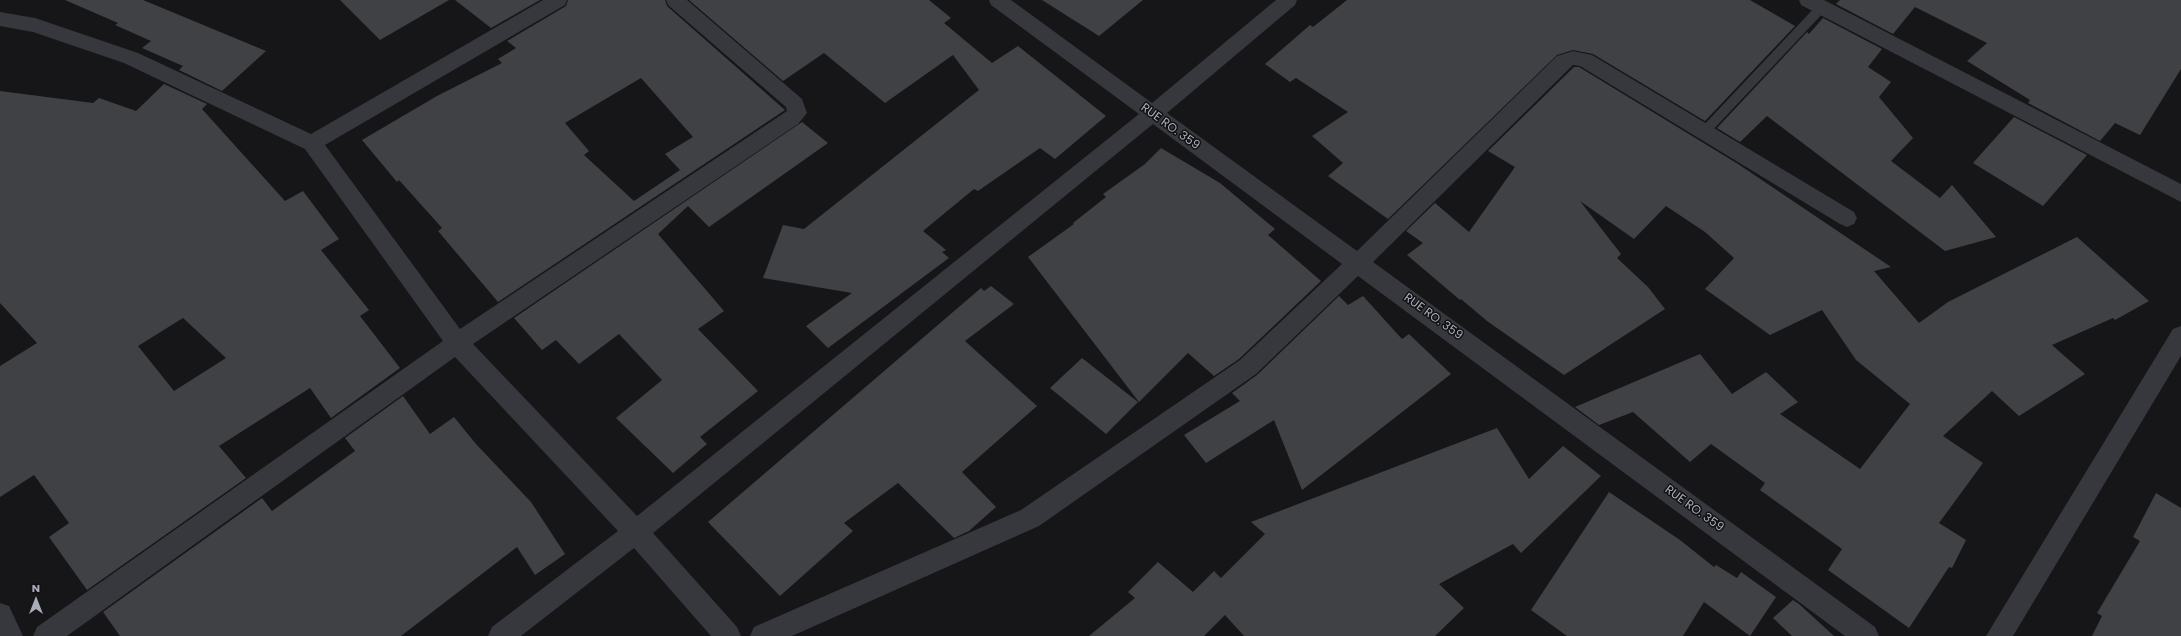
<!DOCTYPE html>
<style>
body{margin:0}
#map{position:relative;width:2181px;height:636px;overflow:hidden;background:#161618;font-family:Poppins,sans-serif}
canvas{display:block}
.north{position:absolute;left:16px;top:580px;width:40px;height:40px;-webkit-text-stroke:3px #111113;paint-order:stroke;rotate:0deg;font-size:11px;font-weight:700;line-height:16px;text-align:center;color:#a8adb8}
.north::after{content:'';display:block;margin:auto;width:14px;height:18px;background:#a8adb8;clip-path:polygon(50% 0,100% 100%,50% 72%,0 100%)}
</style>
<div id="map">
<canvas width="2181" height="636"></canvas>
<div class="north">N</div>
</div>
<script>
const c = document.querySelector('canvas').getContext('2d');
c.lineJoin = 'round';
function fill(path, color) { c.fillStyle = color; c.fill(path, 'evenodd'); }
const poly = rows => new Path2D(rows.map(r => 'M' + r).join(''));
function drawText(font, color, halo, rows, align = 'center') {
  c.font = font + ' Poppins,sans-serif'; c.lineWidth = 3; c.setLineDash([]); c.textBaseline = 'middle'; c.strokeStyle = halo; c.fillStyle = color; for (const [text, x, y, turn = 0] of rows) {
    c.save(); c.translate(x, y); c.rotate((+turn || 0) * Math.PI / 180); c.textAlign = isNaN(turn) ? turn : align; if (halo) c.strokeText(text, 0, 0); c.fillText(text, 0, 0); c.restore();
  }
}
fill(poly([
 [65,0,143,0,266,51,222,91,179,70,183,66,142,48,151,41,115,25,118,23],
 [340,0,449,0,380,40],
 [455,0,540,0,491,28],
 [568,0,665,0,667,6,785,110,498,302,438,231,442,228,399,180,397,182,362,140,437,96,502,63,498,59,516,48,507,41,566,6],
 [641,78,693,137,665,154,680,170,634,201,584,155,589,151,565,123],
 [689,0,929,0,951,18,944,23,992,63,1018,46,1106,116,1055,159,1040,148,978,191,974,189,923,231,946,250,942,252,949,258,828,348,806,326,852,293,763,278,783,225,804,229,979,90,953,55,885,103,824,53,783,81],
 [1042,0,1143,0,1099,36],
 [1347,0,1750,0,1795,26,1705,121,1593,54,1573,50,1557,55,1388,219,1328,176,1343,163,1312,136,1348,112,1296,78,1290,82,1265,64,1310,25,1313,27],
 [1840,0,2181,0,2181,69,2140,135,2115,123,2100,141,2028,103,2030,100,1967,61,1987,43,1915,7,1893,34,1836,4],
 [1823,18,1882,49,1868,67,1891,82,1879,97,1913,138,1891,161,1940,198,1952,185,1996,237,1945,251,1767,116,1740,142,1717,128,1807,32,1809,34],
 [1574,67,1579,67,1738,164,1891,267,1874,271,1919,323,1948,302,2077,237,2149,301,2115,320,2113,318,2052,345,2085,374,2019,416,1992,391,1943,436,1983,463,1939,523,1966,540,1952,568,1949,567,1909,628,1828,570,1842,549,1760,490,1765,483,1711,444,1690,462,1633,412,1599,425,1575,407,1700,354,1732,394,1766,372,1798,402,1780,414,1860,469,1910,404,1856,360,1822,310,1770,335,1705,289,1734,258,1705,232,1666,206,1634,239,1580,201,1621,254,1617,258,1648,287,1665,309,1564,375,1487,321,1461,299,1460,300,1407,255,1423,243,1406,231,1435,203,1469,232,1515,167,1488,151],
 [164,84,207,104,202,109,285,201,303,191,339,239,321,250,369,310,360,316,400,368,331,418,310,388,219,446,246,478,87,590,49,537,69,523,34,475,0,497,0,366,37,343,0,303,0,91,93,103,99,98,136,111],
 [183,318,226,358,174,391,138,346],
 [2014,117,2087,155,2043,206,1973,163],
 [802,122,828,143,709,227,688,206,658,234,724,311,698,329,758,391,700,437,707,444,673,473,616,418,662,380,619,334,579,364,556,340,542,350,514,318],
 [1161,148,1220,183,1275,229,1268,235,1321,281,1239,359,1214,376,1188,353,1139,402,1028,257,1074,224,1073,223,1106,197,1103,194,1145,164],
 [991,286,1014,304,965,341,1037,406,962,472,996,507,969,531,954,538,898,483,844,523,853,531,780,596,708,522,981,288,984,291],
 [1339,296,1348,305,1363,296,1402,339,1409,334,1451,374,1302,490,1274,420,1206,463,1184,435,1240,401,1232,393,1257,375],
 [1082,358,1138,402,1106,434,1050,388],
 [403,396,430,434,454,417,476,444,531,502,565,554,535,575,517,547,401,636,120,636,103,612,262,498,272,511,355,451,345,438],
 [1497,428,1529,479,1563,446,1601,476,1521,553,1513,544,1439,584,1464,608,1435,636,1244,636,1225,615,1204,636,1089,636,1135,598,1128,592,1158,562,1193,592,1214,571,1221,578,1265,534,1251,522],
 [1609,492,1680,540,1714,567,1716,565,1737,578,1741,572,1776,597,1750,636,1704,602,1683,636,1567,636,1531,610],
 [2156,493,2181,508,2181,636,2092,636,2102,616,2097,613,2140,541,2133,537],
 [1793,600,1799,604,1834,636,1792,636,1773,618]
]), '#404145');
fill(poly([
 [1822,3,1828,7,1826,10,1709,134,1701,134,1699,131,1701,128,1818,4,1822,3]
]), '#37383d');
fill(poly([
 [543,0,567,0,565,5,325,145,460,329,787,111,786,107,668,5,666,0,687,0,802,99,807,113,798,124,473,344,637,516,1139,114,991,5,989,0,1011,0,1152,103,1276,0,1297,0,1295,5,1167,113,1357,251,1557,56,1573,51,1592,55,1854,212,1857,218,1854,224,1847,227,1840,224,1580,66,1573,65,1373,262,1875,627,1879,636,1845,636,1358,276,1256,374,1039,526,792,636,750,636,754,627,1021,510,1240,360,1342,264,1153,124,653,533,737,627,741,636,711,636,634,548,521,636,488,636,492,627,618,531,455,357,67,636,33,636,37,627,443,341,305,149,124,63,33,32,0,26,0,12,35,18,138,53,311,134,543,0],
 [1799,0,1824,0,2181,184,2181,202,1801,5,1799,0],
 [2181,326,2181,356,2013,636,1986,636,2173,329,2181,326],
 [0,603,9,606,23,636,0,636,0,603]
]), '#37383d');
drawText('12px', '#a8adb8', '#111113', [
 ["RUE RO. 359",1170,127,36],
 ["RUE RO. 359",1433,317,36],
 ["RUE RO. 359",1694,509,36]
]);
</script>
